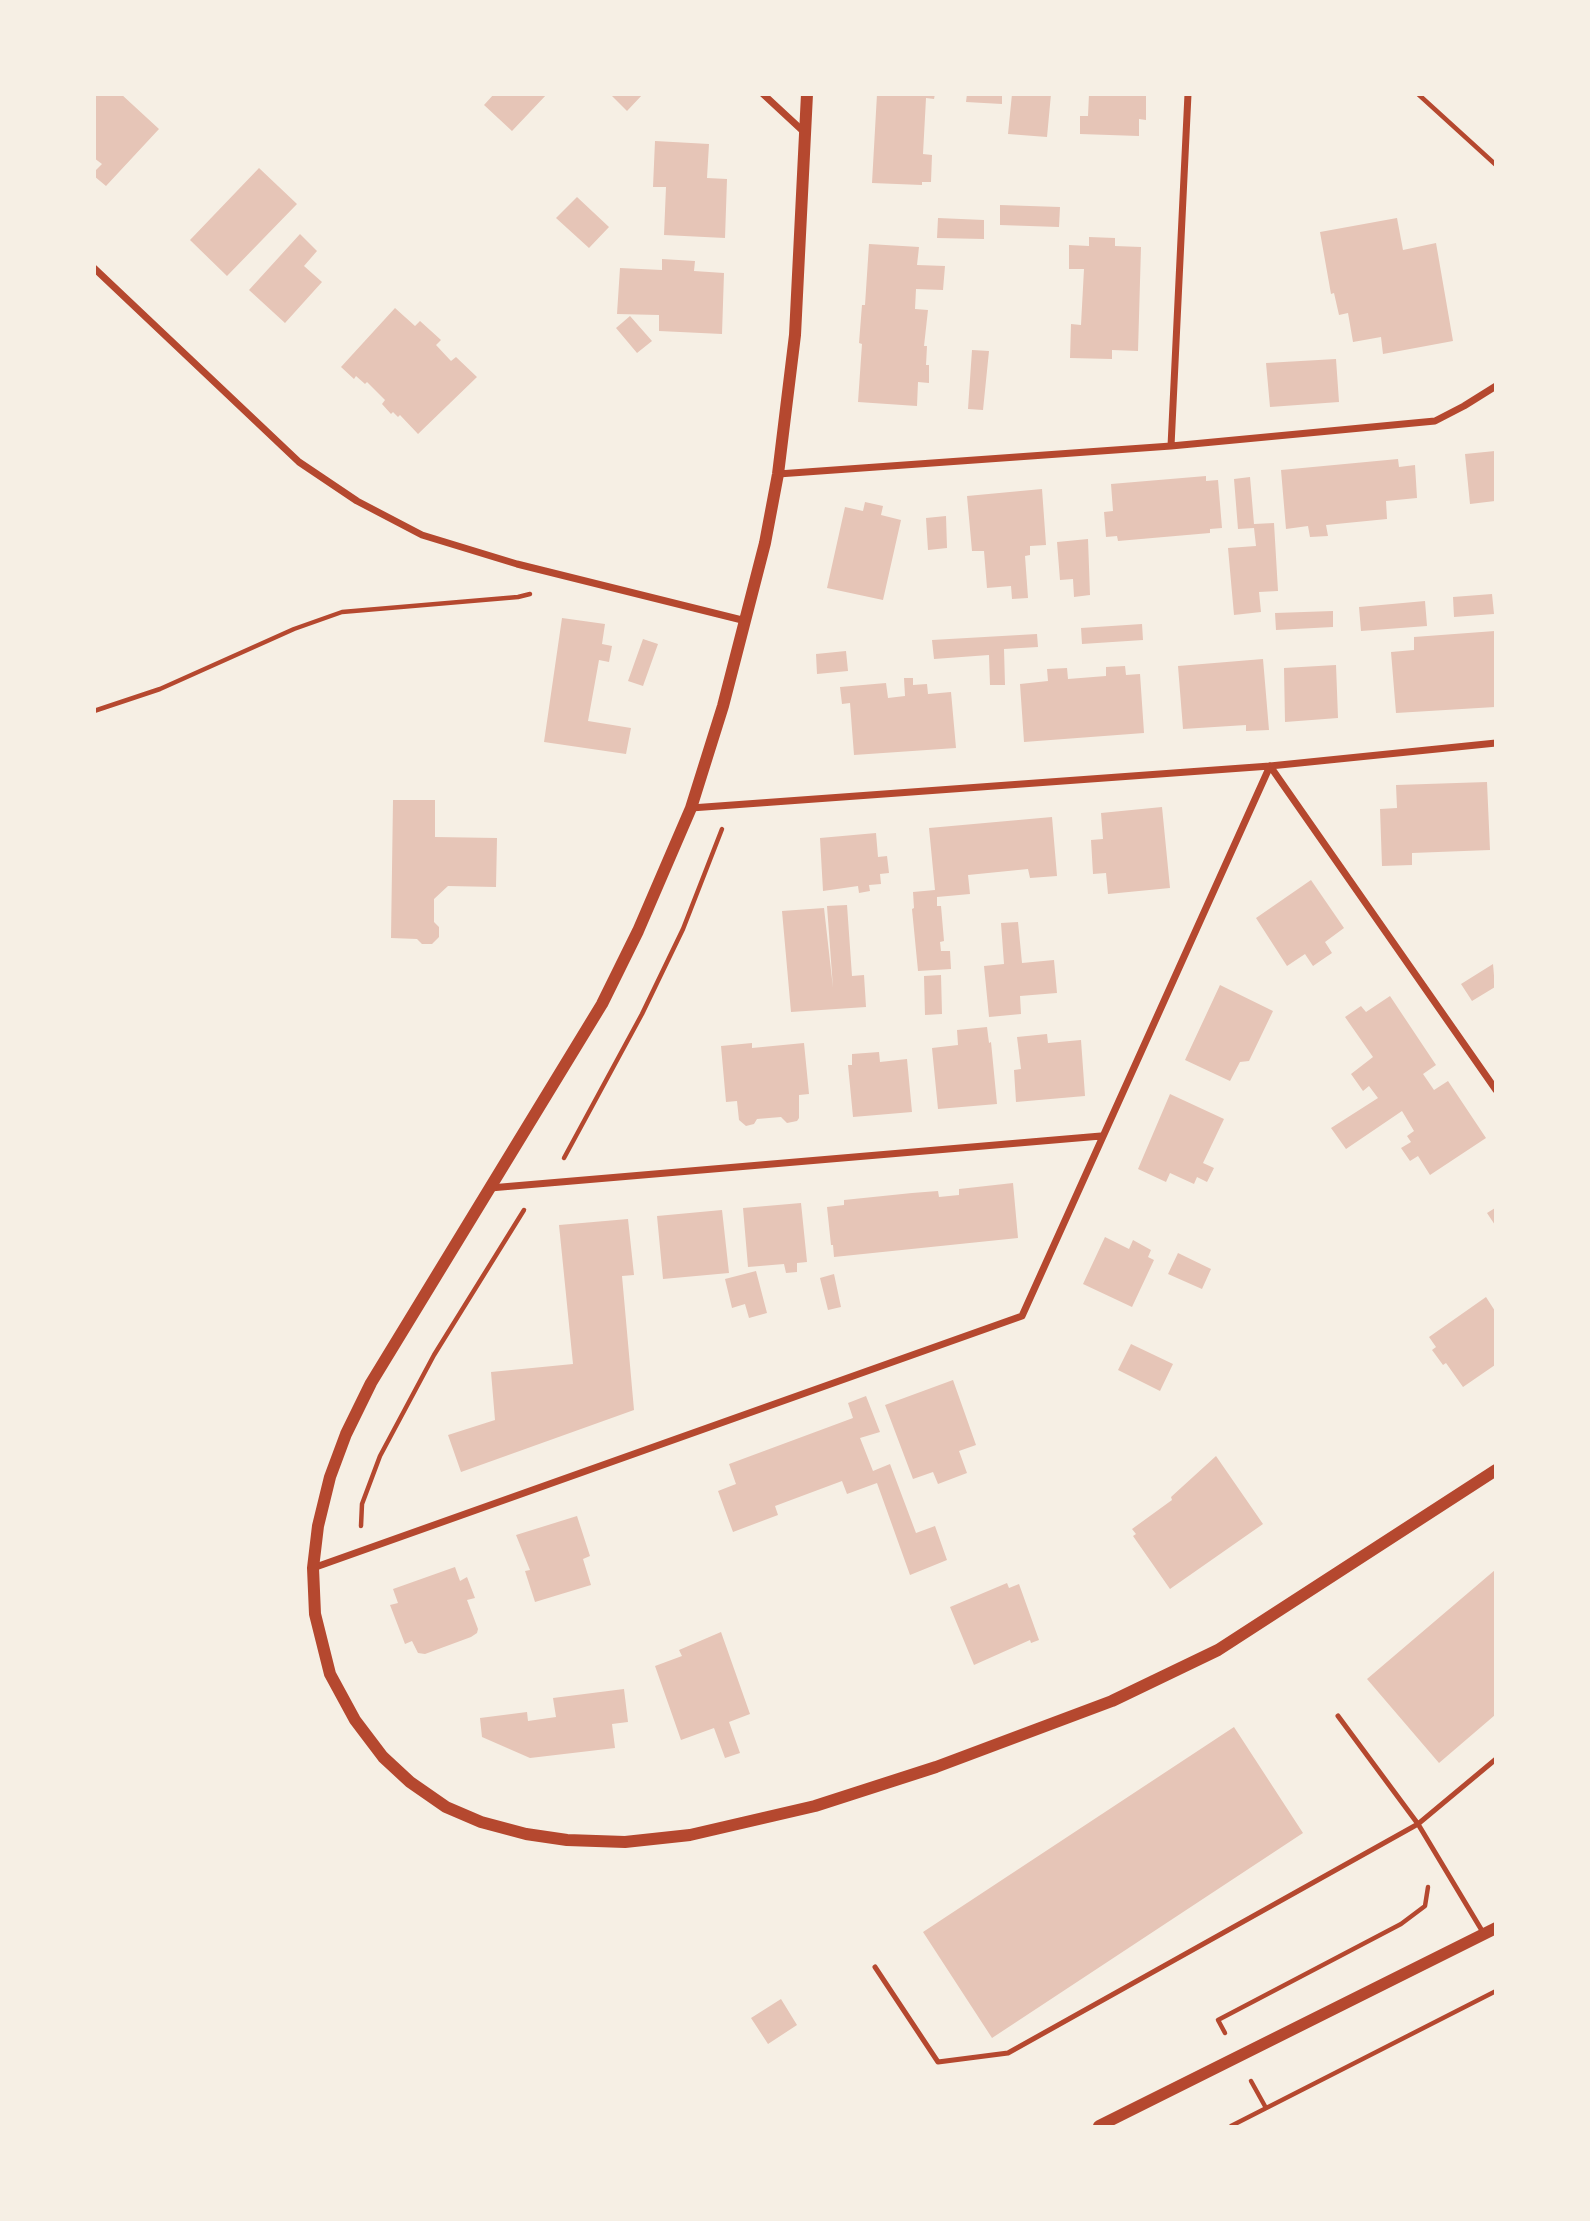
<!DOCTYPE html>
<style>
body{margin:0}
#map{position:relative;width:1590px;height:2221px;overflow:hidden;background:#f6efe4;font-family:"Fira Sans",sans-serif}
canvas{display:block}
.frame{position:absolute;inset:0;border:96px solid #f6efe4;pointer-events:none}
</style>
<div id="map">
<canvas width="1590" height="2221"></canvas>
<div class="frame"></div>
</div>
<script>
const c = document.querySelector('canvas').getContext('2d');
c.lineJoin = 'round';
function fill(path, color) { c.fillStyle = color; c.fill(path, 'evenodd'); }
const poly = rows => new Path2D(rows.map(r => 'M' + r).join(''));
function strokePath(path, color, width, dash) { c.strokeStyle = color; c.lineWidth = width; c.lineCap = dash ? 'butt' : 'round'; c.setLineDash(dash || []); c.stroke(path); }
fill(poly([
 [94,94,121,94,159,129,106,186,94,176,94,172,102,164,94,158],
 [494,94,547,94,512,131,484,105],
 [610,94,643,94,627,111],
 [877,94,935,94,934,99,926,98,923,154,932,155,931,182,922,182,922,185,872,183],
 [967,94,1002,94,1002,104,966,102],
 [1012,94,1051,94,1047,137,1008,134],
 [1089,94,1146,94,1146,120,1139,119,1139,136,1080,134,1080,116,1088,116],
 [655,141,709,144,707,178,727,179,725,238,664,235,666,187,653,187],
 [259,168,297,204,227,276,190,240],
 [577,197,609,227,589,248,556,218],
 [1000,205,1060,207,1059,227,1000,225],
 [938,218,984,220,984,239,937,238],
 [1397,218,1403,250,1436,243,1453,341,1383,354,1381,337,1353,342,1348,313,1339,315,1334,293,1331,294,1320,232],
 [300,234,317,251,304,266,322,282,285,323,249,290],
 [1089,237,1115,238,1115,246,1141,247,1138,351,1112,350,1112,359,1070,358,1071,324,1081,325,1084,269,1069,269,1069,245,1089,246],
 [869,244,919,247,917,265,945,266,943,290,916,289,915,309,928,310,924,346,927,346,926,365,929,365,929,383,918,382,917,406,858,402,862,344,859,343,862,305,865,305],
 [662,259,695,261,694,271,724,273,722,334,659,331,659,315,617,314,620,268,662,270],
 [395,308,415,326,420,321,441,340,436,345,451,361,456,357,477,377,418,434,400,415,398,417,393,412,391,414,382,404,385,400,367,382,365,384,356,376,354,379,341,367],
 [630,316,652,341,637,353,616,328],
 [972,350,989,351,983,410,968,409],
 [1336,359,1339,402,1270,407,1266,363],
 [1495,451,1495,501,1470,504,1465,454],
 [1398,459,1399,467,1415,465,1417,498,1386,501,1387,519,1326,525,1328,536,1310,537,1308,526,1286,529,1281,470],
 [1206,476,1206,481,1218,480,1222,528,1210,529,1210,533,1118,541,1117,536,1106,537,1104,512,1113,511,1111,484],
 [1250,477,1254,524,1274,523,1278,591,1259,592,1261,612,1234,615,1228,548,1256,546,1254,528,1238,529,1234,479],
 [1042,489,1046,545,1030,546,1030,555,1025,556,1028,598,1012,599,1011,586,987,588,984,551,972,551,967,496],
 [865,502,883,506,881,515,901,520,883,600,827,588,845,507,863,511],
 [946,516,947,548,928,550,926,518],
 [1088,539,1090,595,1074,597,1073,579,1060,580,1057,542],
 [1492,594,1494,614,1454,617,1453,597],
 [1425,601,1427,626,1361,631,1359,607],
 [1333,611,1333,627,1276,630,1275,613],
 [562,618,605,624,602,644,612,646,609,662,599,660,588,721,631,728,626,754,544,742],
 [1142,624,1143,640,1082,644,1081,628],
 [1495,631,1495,707,1396,713,1391,652,1414,650,1414,637],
 [1037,634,1038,647,1004,649,1005,685,990,685,989,655,934,659,932,640],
 [643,639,658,644,643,686,628,681],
 [846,651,848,671,817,674,816,654],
 [1263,659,1269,730,1246,731,1246,725,1183,729,1178,666],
 [1336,665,1338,718,1285,722,1284,668],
 [1125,666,1126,675,1140,674,1144,733,1024,742,1020,684,1048,681,1047,669,1067,668,1068,679,1106,676,1106,667],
 [904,678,913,678,913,685,927,684,928,694,951,692,956,748,854,755,850,703,842,704,840,687,886,683,888,698,905,696],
 [1487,782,1490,850,1412,853,1412,865,1382,866,1380,809,1397,808,1396,785],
 [393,800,435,800,435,837,497,838,496,887,448,886,434,899,434,922,439,927,439,937,432,944,422,944,417,939,391,938],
 [1162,807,1170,888,1108,894,1106,873,1093,874,1091,840,1103,839,1101,813],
 [1052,817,1057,876,1030,878,1028,869,968,875,970,894,937,897,937,906,941,906,944,941,940,942,941,951,950,951,951,969,918,971,912,909,914,908,913,892,935,890,929,828],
 [876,833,878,857,887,856,889,873,880,874,881,884,869,885,870,891,859,893,858,886,823,891,820,838],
 [1311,880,1344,928,1325,942,1332,953,1313,966,1305,954,1287,966,1256,918],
 [847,905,852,976,864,975,866,1007,791,1012,782,911,824,908,833,988,827,906],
 [1018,922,1022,963,1054,960,1057,993,1020,996,1021,1014,989,1017,984,966,1004,964,1001,923],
 [1493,964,1495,987,1472,1001,1461,984],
 [941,975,942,1014,925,1015,924,976],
 [1220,985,1273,1011,1249,1061,1240,1062,1230,1081,1185,1060],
 [1390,996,1436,1065,1423,1074,1434,1090,1448,1081,1486,1138,1430,1175,1418,1156,1410,1161,1401,1148,1411,1142,1407,1136,1414,1131,1402,1111,1346,1149,1331,1128,1378,1098,1369,1086,1363,1091,1351,1074,1373,1057,1345,1017,1361,1006,1366,1012],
 [987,1027,989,1043,991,1042,997,1104,938,1109,932,1048,958,1045,957,1030],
 [1047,1034,1048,1043,1081,1040,1085,1096,1016,1102,1014,1070,1021,1069,1017,1037],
 [752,1043,752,1048,804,1043,809,1094,799,1095,799,1118,797,1121,787,1123,781,1117,757,1119,754,1124,746,1126,739,1120,737,1101,726,1102,721,1046],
 [879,1052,880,1062,907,1059,912,1112,853,1117,848,1065,852,1065,852,1054],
 [1170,1094,1224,1119,1203,1163,1214,1168,1207,1182,1197,1177,1194,1184,1170,1173,1166,1182,1138,1169],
 [1013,1183,1018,1238,834,1257,833,1245,831,1245,827,1207,844,1205,844,1200,912,1193,938,1191,939,1197,959,1195,959,1189],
 [801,1203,807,1262,797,1263,797,1272,786,1273,784,1264,748,1267,743,1208],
 [1495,1208,1495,1225,1487,1213],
 [722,1210,729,1273,663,1279,657,1216],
 [628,1219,634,1275,622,1276,634,1410,461,1472,448,1435,495,1420,491,1372,573,1364,559,1225],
 [1105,1237,1129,1249,1133,1240,1151,1250,1148,1257,1154,1260,1132,1307,1083,1284],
 [1178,1253,1211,1269,1202,1289,1168,1274],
 [756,1271,767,1313,749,1318,745,1304,732,1308,725,1279],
 [834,1274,841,1307,828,1310,820,1278],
 [1486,1297,1495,1311,1495,1365,1463,1387,1446,1363,1443,1365,1432,1350,1436,1347,1429,1337],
 [1131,1344,1173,1364,1160,1391,1118,1370],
 [953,1380,976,1445,959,1451,967,1473,938,1484,933,1472,913,1479,885,1405],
 [866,1396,880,1432,860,1438,873,1471,890,1464,916,1533,935,1526,947,1560,910,1575,877,1483,847,1494,842,1481,775,1506,778,1515,733,1532,718,1491,736,1484,729,1464,853,1418,848,1403],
 [1216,1456,1263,1524,1170,1589,1133,1536,1136,1534,1132,1529,1172,1500,1171,1497],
 [577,1516,590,1556,583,1559,591,1585,535,1602,525,1571,530,1570,516,1535],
 [455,1567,460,1581,467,1577,475,1598,467,1600,478,1629,477,1633,471,1637,425,1654,418,1653,412,1641,405,1644,390,1605,398,1603,393,1589],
 [1495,1570,1495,1715,1439,1763,1367,1679],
 [1007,1583,1009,1588,1019,1584,1039,1640,1031,1643,1030,1640,974,1665,950,1607],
 [721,1632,750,1714,729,1722,740,1753,725,1758,714,1728,681,1740,655,1666,682,1656,679,1650],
 [624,1689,628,1722,612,1724,615,1748,530,1758,482,1737,480,1718,527,1712,528,1721,556,1717,553,1698],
 [1234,1727,1303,1833,992,2038,923,1932],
 [781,1999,797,2025,768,2044,751,2018]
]), '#e6c5b7');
strokePath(poly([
 [1418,94,1496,165],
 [94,711,160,689,294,629,342,612,518,597,530,594],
 [564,1158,642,1014,683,929,722,829],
 [361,1526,362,1504,380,1456,434,1355,524,1210],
 [1225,2033,1218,2020,1401,1924,1425,1906,1428,1887],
 [1251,2081,1266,2108],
 [1231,2126,1496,1991]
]), '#b5482f', 4.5);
strokePath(poly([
 [1484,1934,1418,1824,1496,1759],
 [875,1967,938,2062,1008,2053,1418,1824,1338,1716]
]), '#b5482f', 5);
strokePath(poly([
 [763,94,804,132],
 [94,268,299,462,357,501,422,535,517,564,746,621],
 [1171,446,1188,94],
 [778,474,1171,446,1435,421,1464,406,1496,386],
 [1270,766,1496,1090],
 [691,808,1270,766,1496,743],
 [490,1188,1101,1136],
 [313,1568,1022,1316,1270,766]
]), '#b5482f', 7);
strokePath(poly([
 [807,94,795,335,778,474,765,543,723,706,691,808,638,931,602,1004,371,1383,346,1434,330,1477,318,1526,313,1568,315,1614,330,1674,355,1720,383,1757,410,1782,446,1807,481,1822,526,1834,567,1840,625,1842,690,1835,815,1806,936,1767,1112,1701,1218,1650,1496,1470],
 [1099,2126,1496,1928]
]), '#b5482f', 12);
</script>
